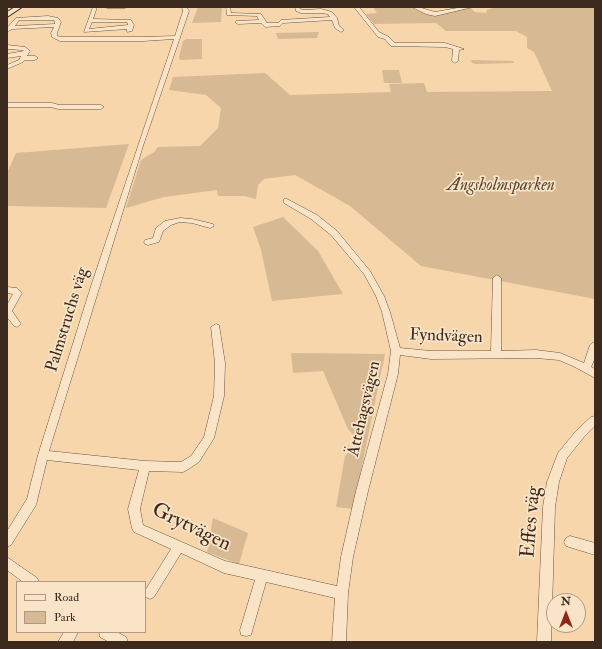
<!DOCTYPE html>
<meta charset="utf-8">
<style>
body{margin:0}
#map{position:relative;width:602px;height:649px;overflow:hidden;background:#f7d6ab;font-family:"IM FELL Double Pica",serif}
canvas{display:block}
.frame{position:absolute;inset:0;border:8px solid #3c2a1e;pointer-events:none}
.legend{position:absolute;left:16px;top:581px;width:130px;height:52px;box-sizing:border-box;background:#fae4c8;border:1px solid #ae9a84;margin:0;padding:5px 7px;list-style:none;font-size:12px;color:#3c2a1e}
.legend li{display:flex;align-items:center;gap:8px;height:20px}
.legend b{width:20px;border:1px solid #ae9a84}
.north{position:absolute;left:546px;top:593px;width:40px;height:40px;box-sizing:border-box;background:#fae4c8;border:1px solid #ae9a84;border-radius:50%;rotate:0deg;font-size:11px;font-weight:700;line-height:16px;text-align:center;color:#3c2a1e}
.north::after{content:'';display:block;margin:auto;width:14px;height:18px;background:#8f2418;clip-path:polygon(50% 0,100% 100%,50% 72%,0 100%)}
</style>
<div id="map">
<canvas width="602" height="649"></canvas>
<div class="frame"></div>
<ul class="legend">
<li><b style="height:5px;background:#fae4c8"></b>Road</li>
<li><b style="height:11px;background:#d7b993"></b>Park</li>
</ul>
<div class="north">N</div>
</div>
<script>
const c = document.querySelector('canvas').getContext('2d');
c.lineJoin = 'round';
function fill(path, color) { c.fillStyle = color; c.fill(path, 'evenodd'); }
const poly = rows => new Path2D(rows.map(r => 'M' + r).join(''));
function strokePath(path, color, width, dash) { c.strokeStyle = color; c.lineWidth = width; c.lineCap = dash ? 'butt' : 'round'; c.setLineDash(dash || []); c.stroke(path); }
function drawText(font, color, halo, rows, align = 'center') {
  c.font = font + ' "IM FELL Double Pica",serif'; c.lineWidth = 3.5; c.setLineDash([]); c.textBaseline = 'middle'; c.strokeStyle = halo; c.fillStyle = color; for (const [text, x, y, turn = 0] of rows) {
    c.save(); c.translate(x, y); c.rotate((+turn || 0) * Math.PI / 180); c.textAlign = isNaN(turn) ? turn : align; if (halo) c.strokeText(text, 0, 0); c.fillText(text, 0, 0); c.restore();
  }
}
fill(poly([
 [198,7,222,7,221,22,192,23],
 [373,7,410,7,426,14,471,8,475,12,486,13,487,10,497,7,595,7,595,299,421,266,350,206,295,175,264,179,258,185,256,199,245,196,218,196,217,190,164,197,126,208,141,160,154,152,158,147,200,146,218,128,221,108,206,95,169,90,173,77,265,73,290,95,391,92,389,84,424,83,427,92,552,91,534,52,527,48,527,37,516,31,446,31,436,23,374,24,366,14,377,13],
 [319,32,317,38,278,39,276,33],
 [186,39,202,39,202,59,180,60,179,57,183,41],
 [471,60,513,61,514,63,476,64,472,63],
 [382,70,399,70,402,83,384,83],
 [129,144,106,208,7,206,7,173,16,153],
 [283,217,318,251,343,294,272,301,261,250,253,227],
 [291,353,385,354,353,509,336,507,345,456,359,441,348,429,323,371,293,373],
 [213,518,248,533,239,564,207,552]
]), '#d7b993');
const street = poly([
 [93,7,97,7,93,19,131,20,134,25,132,31,127,32,127,29,84,32,93,7],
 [92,22,127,22,128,25,89,29,92,22],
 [105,7,127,7,125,8,107,8,105,7],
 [182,7,186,7,189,11,143,146,49,451,145,461,181,462,191,456,204,437,214,396,215,363,211,327,216,324,219,325,225,363,224,396,214,438,199,462,187,470,183,472,149,471,140,509,143,525,225,561,337,586,341,557,356,491,388,374,391,351,382,312,376,296,364,274,331,235,311,219,284,203,284,199,287,199,317,215,337,231,370,271,384,296,390,312,400,348,431,351,491,351,493,278,497,275,501,278,501,351,536,350,560,353,584,363,590,345,592,343,595,342,595,358,591,367,595,369,595,378,575,367,559,360,536,358,431,359,400,355,398,374,368,491,353,557,348,593,346,642,332,642,335,598,266,582,251,635,246,636,241,635,240,630,255,580,224,573,181,553,154,597,150,599,146,597,146,589,171,549,134,532,132,528,128,509,139,470,47,460,36,505,11,545,7,547,7,531,27,499,38,455,92,283,174,39,143,41,60,41,52,37,51,33,54,27,12,29,7,32,7,28,16,18,48,16,58,18,61,22,57,33,57,36,61,37,143,37,175,36,183,11,182,7],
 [19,20,54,20,55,22,55,24,15,26,19,20],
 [226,7,230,7,231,13,261,14,267,23,278,23,281,20,330,17,328,14,321,13,301,13,296,11,295,7,299,7,300,9,304,10,321,9,332,12,337,18,339,26,344,30,341,32,335,28,332,20,283,23,280,26,265,27,261,23,238,24,235,22,236,21,259,20,257,16,227,15,226,7],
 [354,7,359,7,379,32,389,37,395,43,445,43,464,49,459,50,458,61,455,63,452,61,453,49,445,47,391,46,385,39,378,37,354,7],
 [412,7,418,7,435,12,463,7,473,7,435,16,426,14,412,7],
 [7,45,25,47,30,51,27,56,35,56,38,58,35,60,25,60,23,62,7,69,7,65,19,60,21,56,7,58,7,54,24,51,22,50,7,49,7,45],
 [7,103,52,103,59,105,101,105,104,107,101,109,58,109,51,107,7,107,7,103],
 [180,218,192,219,213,224,214,226,210,228,192,223,180,222,171,225,163,231,159,242,148,245,145,244,144,242,145,240,153,238,156,228,165,221,180,218],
 [7,287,17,288,22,293,12,311,21,324,17,327,14,326,7,317,7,305,13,294,7,293,7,287],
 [595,416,595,426,584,437,567,458,559,482,555,507,551,642,537,642,543,507,547,482,558,453,576,431,591,417,595,416],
 [570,536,595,543,595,555,566,546,564,542,566,538,570,536],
 [7,557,37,578,39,582,23,582,7,570,7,557],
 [64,632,78,632,73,642,58,642,64,632],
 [99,632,117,632,126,637,128,642,109,642,100,637,99,632]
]);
const secondary = poly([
 [15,7,22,7,7,17,7,12,15,7]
]);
strokePath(street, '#6b5541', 1);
strokePath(secondary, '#3c2a1e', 2);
fill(street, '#fae4c8');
fill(secondary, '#fae4c8');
drawText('italic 17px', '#5b4735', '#fae4c8', [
 ["Ängsholmsparken",501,186]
]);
drawText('17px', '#3c2a1e', '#fae4c8', [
 ["Palmstruchs väg",68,320,-73],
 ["Fyndvägen",446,337,2],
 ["Ättehagsvägen",365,409,-77]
]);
drawText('20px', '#3c2a1e', '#fae4c8', [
 ["Effes väg",532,522,-85],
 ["Grytvägen",191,528,26]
]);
</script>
